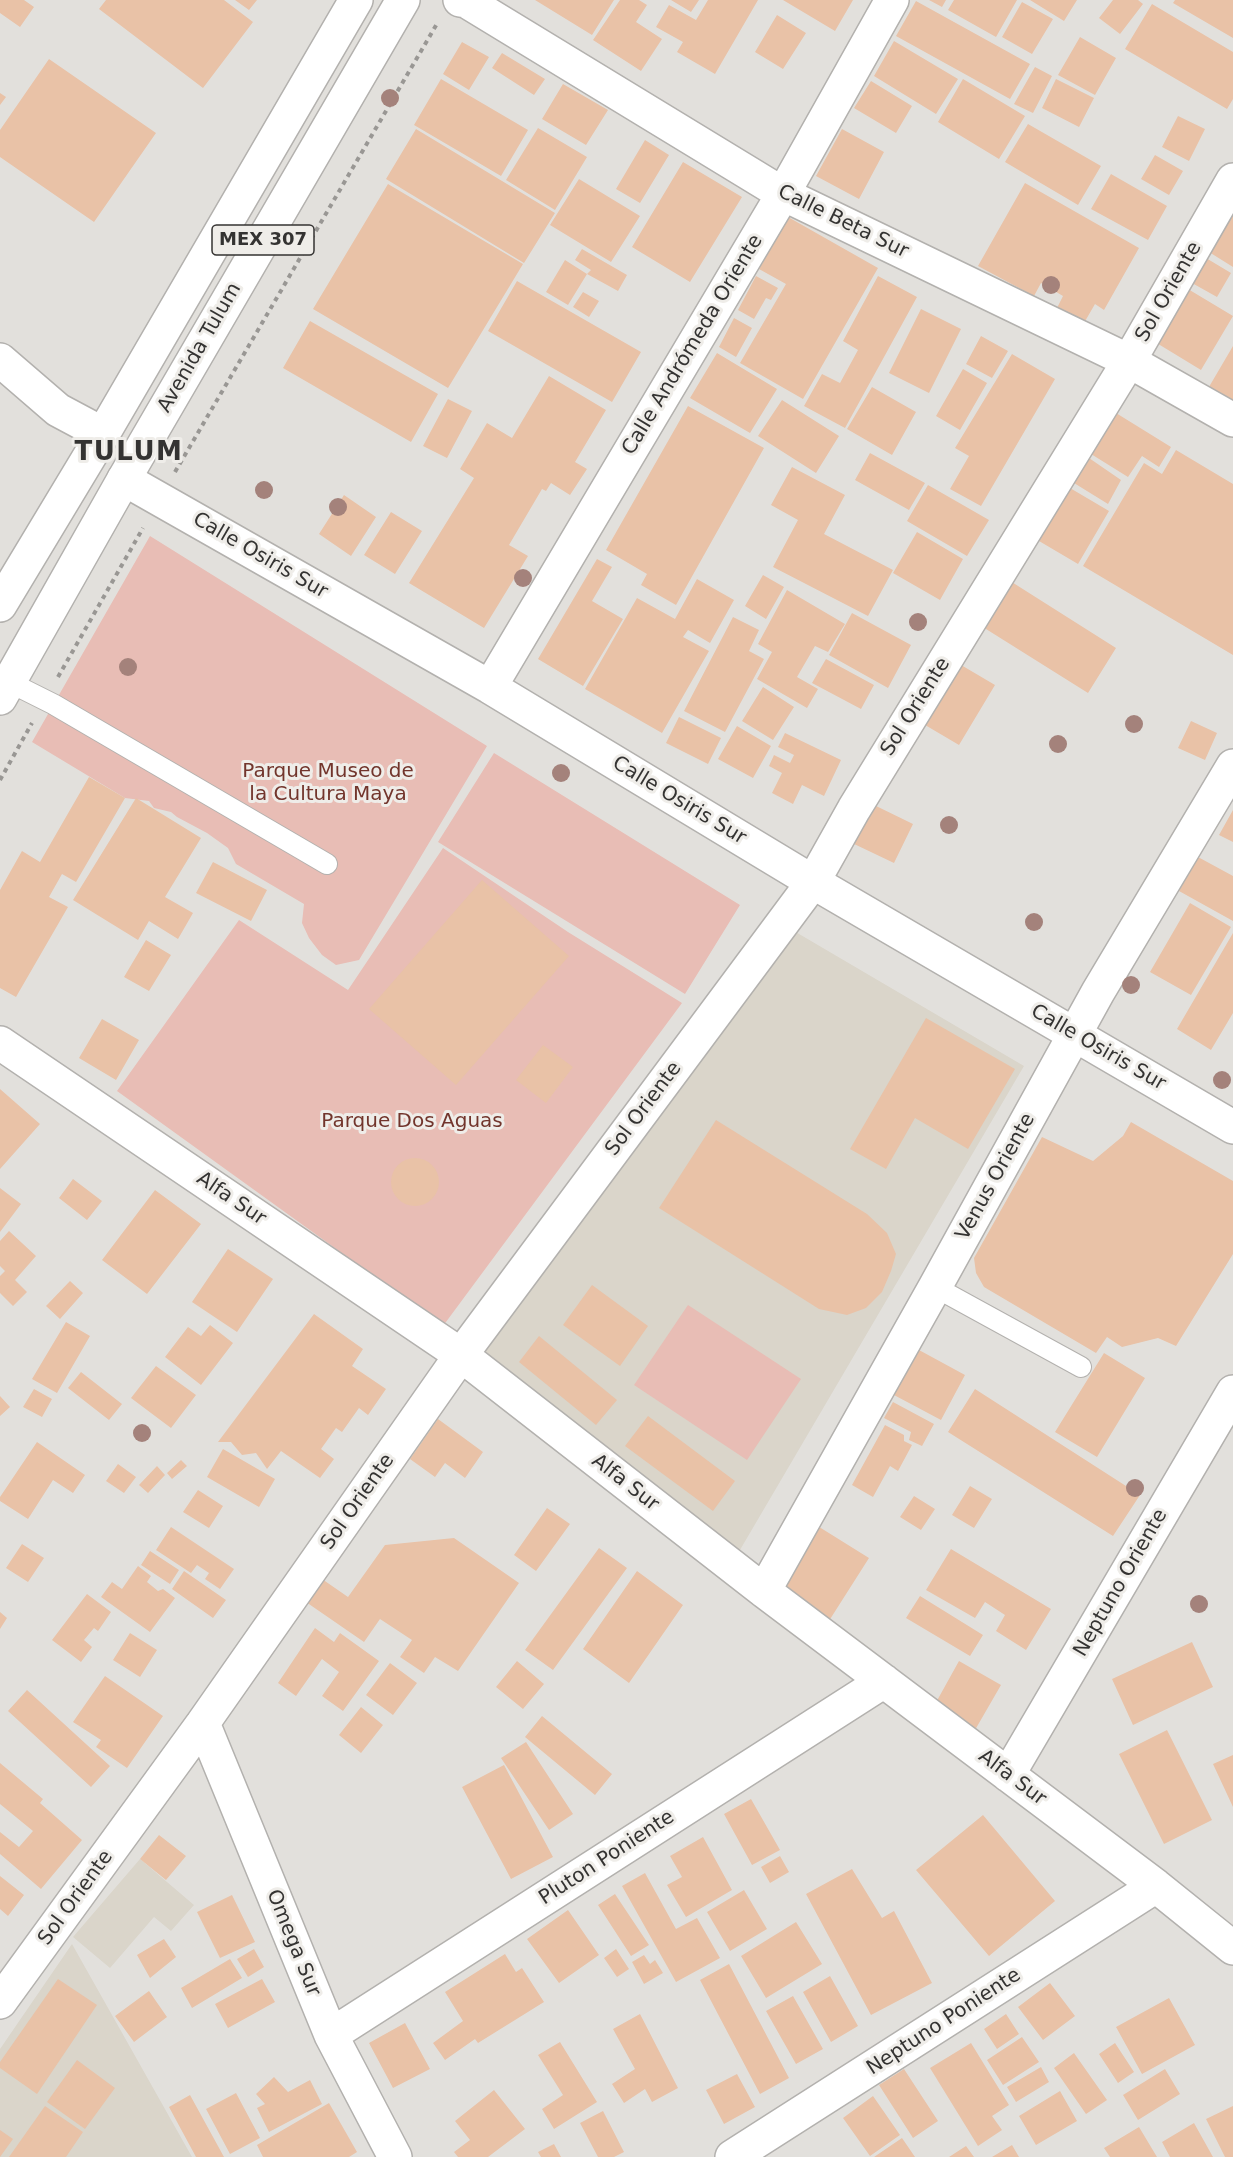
<!DOCTYPE html>
<meta charset="utf-8">
<style>
body{margin:0}
canvas{display:block;background:#e2e0dc}
</style>
<canvas width="1233" height="2157"></canvas>
<script>
const c = document.querySelector('canvas').getContext('2d');
c.lineJoin = 'round';
function fill(path, color) { c.fillStyle = color; c.fill(path, 'evenodd'); }
const poly = rows => new Path2D(rows.map(r => 'M' + r).join(''));
function strokePath(path, color, width, dash) { c.strokeStyle = color; c.lineWidth = width; c.lineCap = dash ? 'butt' : 'round'; c.setLineDash(dash || []); c.stroke(path); }
function drawText(font, color, halo, rows, align = 'center') {
  c.font = font + ' "DejaVu Sans",sans-serif'; c.lineWidth = 6; c.setLineDash([]); c.textBaseline = 'middle'; c.strokeStyle = halo; c.fillStyle = color; for (const [text, x, y, turn = 0] of rows) {
    c.save(); c.translate(x, y); c.rotate((+turn || 0) * Math.PI / 180); c.textAlign = isNaN(turn) ? turn : align; if (halo) c.strokeText(text, 0, 0); c.fillText(text, 0, 0); c.restore();
  }
}
fill(poly([
 [794,931,1024,1066,737,1555,477,1351],
 [140,1859,194,1905,171,1931,154,1917,110,1968,73,1937],
 [72,1944,192,2157,0,2157,0,2049]
]), '#dad5ca');
fill(poly([
 [150,536,487,746,359,960,336,965,322,955,309,938,302,923,304,904,236,864,228,848,207,833,177,817,171,812,154,808,149,801,125,798,32,742],
 [494,753,740,905,685,994,438,842],
 [443,848,568,932,682,1003,443,1326,117,1091,239,920,348,990],
 [688,1305,801,1379,747,1460,634,1385]
]), '#e8bdb5');
fill(poly([
 [0,0,24,0,34,7,20,27,0,13],
 [106,0,224,0,253,22,203,88,99,9],
 [235,0,257,0,249,10],
 [535,0,614,0,592,35],
 [620,0,639,0,647,5,636,22,662,39,641,71,593,40],
 [671,0,699,0,691,12],
 [708,0,758,0,715,74,677,52,683,42,656,27,669,5,696,20],
 [783,0,853,0,835,31],
 [929,0,946,0,942,7],
 [954,0,1017,0,996,37,948,10],
 [1030,0,1077,0,1064,21],
 [1113,0,1138,0,1143,4,1120,34,1099,18],
 [1175,0,1233,0,1233,38,1173,3],
 [916,1,1030,64,1010,99,896,36],
 [1022,2,1053,19,1032,54,1002,37],
 [1152,4,1233,52,1233,99,1227,109,1125,49],
 [777,15,806,33,783,69,755,52],
 [1080,37,1116,58,1095,95,1058,75],
 [894,41,958,79,936,114,874,76],
 [462,42,489,57,469,90,443,74],
 [502,53,545,79,534,95,492,68],
 [49,59,156,133,94,222,0,157,0,130],
 [1035,67,1052,76,1033,113,1014,104],
 [441,79,528,130,501,176,414,125],
 [963,79,1025,116,999,159,938,122],
 [1056,79,1094,98,1079,127,1042,108],
 [871,81,912,106,896,133,854,108],
 [563,84,608,110,586,145,542,119],
 [0,93,6,97,0,105],
 [1178,116,1205,129,1189,161,1162,147],
 [1028,124,1101,166,1078,205,1005,162],
 [538,128,587,157,555,210,506,180],
 [416,129,555,213,524,263,386,179],
 [842,129,884,152,859,199,816,176],
 [645,140,669,155,640,203,616,189],
 [1155,155,1183,171,1169,195,1141,179],
 [683,162,742,197,690,282,632,247],
 [1111,174,1167,206,1148,240,1091,209],
 [579,179,640,216,611,262,550,225],
 [1025,183,1139,248,1104,310,1095,304,1084,323,1057,308,1063,296,1041,283,1034,296,978,266],
 [388,184,523,264,448,388,313,309],
 [1233,213,1233,267,1209,252],
 [788,217,878,268,803,399,740,363,786,284,759,269],
 [582,249,627,275,618,291,587,274,568,305,546,292,565,260,587,274,591,270,575,260],
 [1206,258,1231,273,1217,297,1192,283],
 [756,276,778,288,771,300,766,298,754,319,738,310],
 [878,276,917,297,845,428,804,406,822,374,840,383,858,350,843,341],
 [517,281,641,352,612,402,488,331],
 [1188,289,1233,316,1201,370,1155,342],
 [583,292,599,301,589,317,573,307],
 [921,309,961,329,929,393,889,373],
 [734,318,752,328,736,357,719,347],
 [310,321,438,394,411,442,283,368],
 [981,336,1008,351,992,378,966,364],
 [1233,346,1233,408,1206,392],
 [717,353,777,389,750,433,690,398],
 [1012,354,1055,379,981,506,950,489,969,456,955,448],
 [963,369,987,383,960,430,936,416],
 [549,376,606,410,575,462,587,469,570,495,551,483,546,491,542,489,509,545,528,556,484,628,409,583,474,478,460,469,487,423,512,438],
 [872,387,916,412,892,455,847,429],
 [448,399,472,411,447,458,423,446],
 [782,400,839,436,816,473,758,436],
 [688,406,764,448,676,605,641,585,647,574,606,550],
 [1116,413,1171,447,1159,467,1142,456,1128,477,1091,454],
 [1176,450,1233,484,1233,655,1083,566,1144,463,1162,474],
 [870,453,925,483,909,510,855,480],
 [1089,458,1121,480,1108,504,1074,483],
 [792,467,845,495,824,534,893,570,868,616,773,567,798,520,771,505],
 [928,485,989,520,967,556,907,521],
 [1070,488,1109,511,1078,564,1039,541],
 [344,495,376,517,351,556,319,534],
 [391,512,422,531,395,574,364,555],
 [917,532,963,559,940,600,893,573],
 [597,559,612,567,592,601,623,619,583,686,538,659],
 [763,575,784,587,766,619,745,606],
 [697,579,734,600,710,643,688,630,683,637,709,651,662,733,585,689,637,598,675,619],
 [1007,579,1116,648,1088,693,978,624],
 [787,590,845,624,828,652,815,646,797,677,818,689,807,708,757,679,772,652,758,644],
 [852,613,911,645,888,688,829,655],
 [733,617,759,630,749,651,764,659,725,732,684,711],
 [826,659,874,685,861,709,812,683],
 [956,662,995,685,959,745,920,722],
 [763,687,794,707,773,740,742,721],
 [679,717,721,738,708,764,666,743],
 [1191,721,1217,733,1205,760,1178,748],
 [737,726,771,746,753,778,718,759],
 [785,733,841,760,824,796,802,785,793,804,772,793,782,773,769,766,774,755,790,763,794,755,778,747],
 [89,777,125,798,76,882,62,874,49,897,68,907,16,997,0,988,0,890,22,851,40,862],
 [136,798,201,838,165,897,193,913,178,939,149,921,138,940,73,900],
 [872,804,913,824,894,863,852,843],
 [1233,810,1233,842,1219,835],
 [1198,857,1233,876,1233,921,1179,891],
 [213,862,267,890,251,921,196,893],
 [482,880,569,956,456,1085,369,1009],
 [1190,903,1231,927,1191,995,1150,972],
 [1233,933,1233,1013,1211,1050,1177,1029],
 [146,940,171,955,149,991,124,977],
 [926,1018,1015,1069,968,1149,915,1118,886,1169,850,1149],
 [102,1019,139,1040,116,1080,79,1058],
 [543,1045,573,1067,546,1103,516,1080],
 [0,1089,40,1124,0,1169],
 [716,1120,867,1214,887,1233,896,1254,891,1271,882,1292,866,1308,847,1315,819,1309,659,1208],
 [1131,1122,1233,1181,1233,1254,1176,1346,1158,1338,1122,1347,1107,1337,1096,1353,984,1287,976,1273,974,1258,1042,1137,1093,1161,1123,1136],
 '391 1182a24 24 0 1 1 48 0a24 24 0 1 1-48 0Z',
 [73,1179,102,1201,87,1220,59,1198],
 [0,1188,21,1204,0,1232],
 [155,1190,201,1224,147,1294,102,1260],
 [9,1231,36,1256,15,1280,27,1292,13,1306,0,1293,0,1276,5,1271,0,1266,0,1241],
 [228,1249,273,1279,237,1332,192,1302],
 [70,1281,83,1293,60,1319,46,1306],
 [592,1285,648,1326,620,1366,563,1325],
 [314,1314,363,1349,352,1366,386,1389,368,1415,359,1408,342,1432,336,1428,321,1449,334,1459,320,1478,281,1451,267,1469,256,1453,242,1455,231,1442,218,1442],
 [66,1322,90,1336,57,1393,32,1379],
 [210,1325,233,1343,201,1385,165,1357,188,1327,201,1336],
 [539,1336,617,1400,596,1425,519,1362],
 [919,1350,965,1375,941,1420,894,1395],
 [1104,1353,1145,1378,1097,1457,1055,1432],
 [156,1366,196,1395,171,1428,131,1398],
 [81,1372,122,1404,109,1420,68,1388],
 [34,1389,52,1399,42,1417,23,1407],
 [975,1389,1140,1495,1113,1536,948,1432],
 [0,1396,10,1407,0,1416],
 [893,1402,934,1424,922,1446,909,1440,911,1432,884,1418],
 [648,1416,735,1481,713,1511,625,1446],
 [438,1419,483,1452,465,1478,445,1463,435,1477,410,1459],
 [885,1425,904,1435,904,1441,912,1445,898,1471,890,1466,873,1497,852,1485],
 [37,1442,85,1475,73,1493,53,1480,28,1519,0,1501,0,1497],
 [223,1449,275,1479,259,1507,207,1477],
 [181,1460,187,1466,172,1479,167,1473],
 [118,1464,136,1477,124,1493,106,1481],
 [157,1466,165,1475,148,1493,139,1485],
 [970,1486,992,1499,974,1528,952,1515],
 [198,1490,223,1506,209,1528,183,1512],
 [914,1496,935,1509,921,1530,900,1517],
 [547,1508,570,1524,536,1571,514,1555],
 [816,1525,869,1558,827,1624,775,1592],
 [171,1527,234,1569,220,1589,205,1579,209,1573,197,1565,191,1573,156,1550],
 [454,1538,519,1583,458,1671,435,1657,424,1673,400,1657,412,1640,380,1619,364,1642,306,1602,322,1579,348,1597,385,1545],
 [22,1544,44,1558,28,1582,6,1568],
 [599,1548,627,1568,553,1670,525,1650],
 [951,1549,1051,1609,1026,1650,996,1631,1005,1615,985,1602,975,1618,926,1590],
 [150,1551,179,1570,170,1584,141,1565],
 [138,1566,151,1576,147,1582,158,1591,163,1589,175,1598,150,1632,101,1597,112,1582,122,1589],
 [184,1571,226,1600,213,1618,172,1589],
 [637,1571,683,1605,629,1683,583,1649],
 [87,1594,111,1612,98,1631,94,1628,84,1640,92,1647,81,1662,52,1640],
 [920,1596,983,1635,970,1656,906,1618],
 [0,1612,7,1618,0,1629],
 [315,1628,334,1642,340,1633,379,1661,343,1711,322,1696,339,1672,322,1659,296,1696,278,1683],
 [130,1633,157,1650,140,1677,113,1660],
 [1192,1642,1213,1687,1133,1725,1112,1679],
 [517,1661,544,1684,523,1709,496,1687],
 [959,1661,1001,1685,975,1730,934,1706],
 [390,1663,417,1683,393,1715,366,1695],
 [105,1676,163,1716,127,1768,96,1747,101,1740,73,1722],
 [27,1690,110,1766,91,1787,8,1711],
 [361,1707,383,1725,361,1753,339,1735],
 [542,1716,612,1774,595,1795,525,1737],
 [1167,1730,1212,1820,1164,1844,1119,1754],
 [526,1742,573,1814,549,1830,501,1758],
 [1233,1755,1233,1807,1213,1764],
 [0,1763,43,1799,40,1803,82,1840,41,1889,0,1854,0,1832,19,1847,33,1831,0,1804],
 [504,1765,553,1857,511,1879,462,1787],
 [751,1799,780,1850,752,1865,724,1814],
 [983,1815,1055,1901,989,1956,916,1870],
 [159,1835,186,1856,166,1880,140,1859],
 [703,1837,732,1890,686,1917,667,1885,682,1877,670,1856],
 [780,1856,789,1872,770,1883,761,1867],
 [852,1869,882,1918,894,1911,932,1983,871,2015,806,1894],
 [645,1873,676,1929,697,1918,720,1958,676,1982,622,1886],
 [0,1876,24,1895,8,1916,0,1909],
 [744,1890,767,1929,730,1951,707,1912],
 [615,1894,649,1945,631,1956,598,1905],
 [232,1895,255,1942,220,1958,197,1912],
 [568,1910,599,1955,559,1983,527,1939],
 [796,1922,822,1964,766,1998,741,1956],
 [164,1939,176,1957,150,1978,137,1955],
 [254,1949,264,1967,248,1977,237,1959],
 [616,1949,629,1969,617,1977,604,1958],
 [505,1954,516,1972,522,1968,544,2002,478,2043,475,2039,445,2060,433,2043,463,2021,445,1992],
 [644,1955,650,1964,655,1960,663,1973,644,1984,632,1962],
 [230,1959,242,1978,192,2008,181,1988],
 [729,1964,789,2078,760,2094,700,1980],
 [830,1976,858,2026,831,2042,803,1992],
 [58,1979,97,2005,37,2094,0,2068,0,2062],
 [262,1979,275,2002,228,2028,215,2004],
 [1050,1983,1075,2016,1043,2040,1018,2007],
 [149,1991,167,2017,134,2042,115,2016],
 [793,1996,823,2049,796,2064,766,2011],
 [1169,1998,1195,2045,1142,2074,1116,2027],
 [640,2014,678,2088,652,2102,645,2089,624,2103,612,2084,635,2069,613,2029],
 [1006,2014,1019,2034,997,2049,984,2029],
 [405,2023,430,2069,393,2088,369,2043],
 [1022,2037,1039,2062,1003,2085,987,2060],
 [560,2042,597,2102,554,2129,542,2109,563,2095,538,2055],
 [971,2043,1009,2105,992,2116,1002,2130,978,2146,930,2068],
 [1115,2043,1134,2072,1118,2083,1099,2054],
 [1074,2053,1107,2100,1086,2114,1054,2068],
 [77,2060,115,2088,85,2129,47,2102],
 [1041,2067,1049,2082,1016,2102,1007,2087],
 [904,2069,938,2121,913,2138,879,2085],
 [1165,2069,1180,2094,1138,2120,1123,2095],
 [737,2074,755,2107,724,2124,706,2090],
 [274,2077,288,2092,310,2080,322,2104,269,2132,257,2108,265,2104,256,2094],
 [494,2090,525,2129,488,2157,458,2157,454,2152,470,2140,455,2121],
 [1060,2091,1077,2121,1036,2145,1019,2116],
 [236,2093,260,2138,230,2154,206,2109],
 [190,2095,224,2157,196,2157,169,2107],
 [873,2096,900,2135,870,2156,843,2118],
 [329,2103,357,2152,349,2157,263,2157,257,2145],
 [45,2106,83,2132,66,2157,9,2157],
 [1233,2106,1233,2157,1225,2157,1206,2119],
 [603,2111,624,2152,614,2157,598,2157,580,2123],
 [1194,2123,1213,2157,1170,2157,1162,2142],
 [1139,2127,1157,2157,1110,2157,1104,2148],
 [0,2130,13,2139,0,2157],
 [902,2138,915,2157,874,2157],
 [554,2144,561,2157,541,2157,538,2152],
 [1012,2145,1019,2157,992,2157],
 [966,2146,974,2157,949,2157]
]), '#e9c2a7');
const lane = poly([
 [9,682,53,704,327,864],
 [935,1287,1081,1367]
]);
const street = poly([
 [460,0,466,1,783,194,1129,361,1233,420],
 [0,360,58,410,103,434],
 [124,479,490,687,813,882,1233,1127],
 [490,687,783,194,892,0],
 [0,1043,461,1355,764,1591,1156,1886,1233,1948],
 [764,1591,935,1287,1098,992,1233,766],
 [203,1723,331,2035,395,2157],
 [1008,1775,1233,1392],
 [0,2002,203,1723,461,1355,813,882,854,809,1129,361,1233,180],
 [331,2035,884,1681],
 [732,2157,1156,1886]
]);
const primary = poly([
 [0,605,103,434,356,0],
 [0,698,124,479,403,0]
]);
strokePath(lane, '#b3b1ae', 22);
strokePath(street, '#b3b1ae', 36);
strokePath(primary, '#b3b1ae', 36);
strokePath(poly([
 [175,472,438,22],
 [58,677,143,528],
 [0,780,32,723]
]), '#999794', 4, [4.5, 4.5]);
strokePath(lane, '#fff', 20);
strokePath(street, '#fff', 33);
strokePath(primary, '#fff', 33);
c.fillStyle = '#a4827b';
for (const [x, y] of [
 [390,98],
 [1051,285],
 [264,490],
 [338,507],
 [523,578],
 [918,622],
 [128,667],
 [1134,724],
 [1058,744],
 [561,773],
 [949,825],
 [1034,922],
 [1131,985],
 [1222,1080],
 [142,1433],
 [1135,1488],
 [1199,1604]
]) { c.beginPath(); c.arc(x, y, 9, 0, 2 * Math.PI); c.fill(); }
for (const [x, y, w] of [
 [263,240,102]
]) { const box = new Path2D(); box.roundRect(x - w / 2, y - 15, w, 30, 4.5); c.fillStyle = '#efede9'; c.fill(box); strokePath(box, '#343332', 1.5); }
drawText('bold 18px', '#343332', null, [
 ["MEX 307",263,240]
]);
drawText('20px', '#343332', '#efede9', [
 ["Calle Beta Sur",843,222,26],
 ["Sol Oriente",1169,292,-60],
 ["Calle Andrómeda Oriente",693,345,-59],
 ["Avenida Tulum",200,348,-60],
 ["Calle Osiris Sur",260,556,30],
 ["Sol Oriente",916,707,-58],
 ["Calle Osiris Sur",679,801,31],
 ["Calle Osiris Sur",1098,1048,30],
 ["Sol Oriente",644,1109,-53],
 ["Venus Oriente",996,1177,-61],
 ["Alfa Sur",231,1199,34],
 ["Alfa Sur",625,1483,38],
 ["Sol Oriente",358,1502,-55],
 ["Neptuno Oriente",1121,1583,-60],
 ["Alfa Sur",1012,1778,37],
 ["Pluton Poniente",607,1858,-33],
 ["Sol Oriente",76,1898,-54],
 ["Omega Sur",293,1943,68],
 ["Neptuno Poniente",944,2022,-33]
]);
drawText('20px', '#72352c', '#efede9', [
 ["Parque Museo de",328,772],
 ["la Cultura Maya",328,795],
 ["Parque Dos Aguas",412,1122]
]);
c.letterSpacing = '1.5px';
drawText('bold 26px', '#343332', '#efede9', [
 ["TULUM",129,453]
]);
c.letterSpacing = '0px';
</script>
